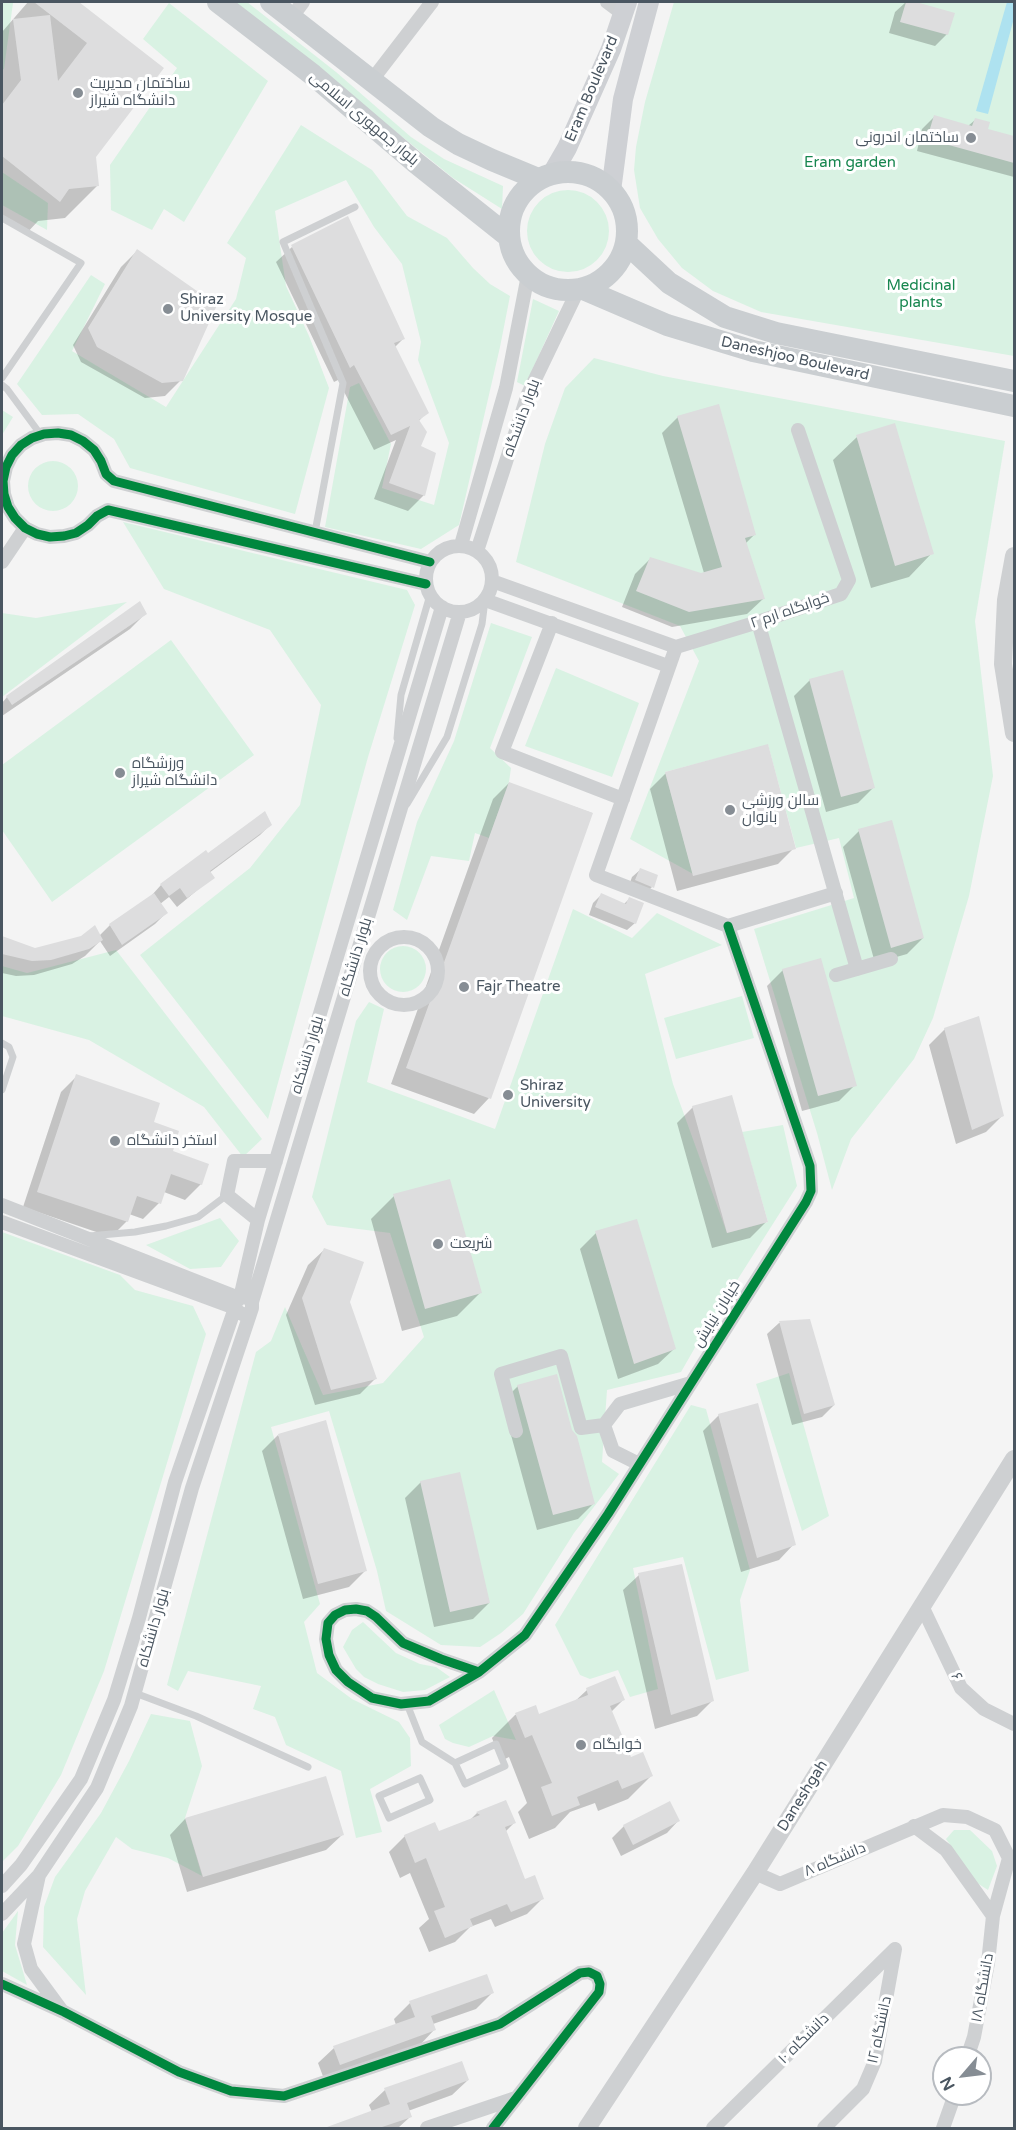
<!DOCTYPE html>
<meta charset="utf-8">
<style>
body{margin:0}
#map{position:relative;width:1016px;height:2130px;overflow:hidden;background:#f4f4f4;font-family:"Varela Round",sans-serif}
canvas{display:block}
.frame{position:absolute;inset:0;border:3px solid #4a5661;pointer-events:none}
.north{position:absolute;left:932px;top:2046px;width:60px;height:60px;box-sizing:border-box;background:#fff;border:2px solid #b7bbc0;border-radius:50%;rotate:242deg;font-size:16px;font-weight:700;line-height:24px;text-align:center;color:#4a5661}
.north::after{content:'';display:block;margin:auto;width:21px;height:27px;background:#868d94;clip-path:polygon(50% 0,100% 100%,50% 72%,0 100%)}
</style>
<div id="map">
<canvas width="1016" height="2130"></canvas>
<div class="frame"></div>
<div class="north">N</div>
</div>
<script>
const c = document.querySelector('canvas').getContext('2d');
c.lineJoin = 'round';
function fill(path, color) { c.fillStyle = color; c.fill(path, 'evenodd'); }
const poly = rows => new Path2D(rows.map(r => 'M' + r).join(''));
function strokePath(path, color, width, dash) { c.strokeStyle = color; c.lineWidth = width; c.lineCap = dash ? 'butt' : 'round'; c.setLineDash(dash || []); c.stroke(path); }
function drawText(font, color, halo, rows, align = 'center') {
  c.font = font + ' "Varela Round",Cairo,sans-serif'; c.lineWidth = 6; c.setLineDash([]); c.textBaseline = 'middle'; c.strokeStyle = halo; c.fillStyle = color; for (const [text, x, y, turn = 0] of rows) {
    c.save(); c.translate(x, y); c.rotate((+turn || 0) * Math.PI / 180); c.textAlign = isNaN(turn) ? turn : align; if (halo) c.strokeText(text, 0, 0); c.fillText(text, 0, 0); c.restore();
  }
}
fill(poly([
 [2,2,13,3,4,69,2,70],
 [231,2,247,2,336,72,411,137,444,159,503,186,502,209,453,178,332,80],
 [674,2,1014,2,1014,356,761,312,713,291,682,268,658,239,640,208,634,170,636,147,645,102],
 [169,3,268,81,184,222,164,209,152,230,111,210,110,165,177,68,143,39],
 [301,125,372,170,407,216,447,238,473,268,490,284,510,296,500,347,459,525,421,549,325,527,350,387,359,383,391,444,382,488,434,505,449,443,418,360,421,342,402,264,374,227,346,180,275,211,286,286,309,336,329,388,295,514,130,468,114,439,78,414,42,415,17,384,91,275,105,284,72,351,166,407,236,299,246,258,227,243],
 [2,172,48,203,47,230,2,205],
 '527 231a41 41 0 1 1 82 0a41 41 0 1 1-82 0Z',
 [533,299,559,311,525,386,517,382],
 [594,358,663,376,1005,441,975,621,993,776,969,896,933,1018,914,1059,851,1139,832,1190,817,1133,754,929,854,898,839,838,796,848,768,745,665,772,693,874,630,839,699,661,680,626,516,562,545,444,565,388],
 [2,410,13,417,2,435],
 '28 486a25 25 0 1 1 50 0a25 25 0 1 1-50 0Z',
 [123,522,407,590,415,605,368,757,268,1119,140,955,250,868,300,805,321,705,270,630,164,589],
 [127,602,2,697,2,613,36,618],
 [491,623,532,637,490,748,511,768,509,782,489,838,475,833,469,861,431,856,407,920,393,910,417,822,454,741],
 [171,640,254,755,52,902,2,830,2,765],
 [556,668,639,703,612,777,525,746],
 [573,909,632,938,657,913,722,945,645,974,673,1084,727,1233,768,1222,742,1132,783,1125,797,1186,701,1337,681,1372,607,1390,602,1462,619,1474,574,1533,523,1614,501,1633,480,1647,441,1645,386,1611,377,1571,329,1411,271,1427,320,1604,304,1622,317,1673,352,1699,399,1722,410,1738,411,1766,370,1789,382,1832,356,1838,341,1771,286,1745,275,1717,253,1709,261,1686,188,1671,178,1691,167,1685,256,1352,271,1341,285,1307,323,1395,383,1383,424,1337,390,1233,327,1225,312,1197,356,1021,369,1002,384,1009,367,1082,495,1129],
 '380 969a23 23 0 1 1 46 0a23 23 0 1 1-46 0Z',
 [116,950,262,1139,243,1157,204,1107,89,1040,2,1016,2,966,27,973],
 [742,996,754,1038,676,1059,664,1018],
 [220,1218,239,1241,221,1267,190,1269,146,1245],
 [2,1232,120,1275,135,1290,193,1306,206,1334,104,1671,61,1775,18,1846,2,1862],
 [789,1373,829,1516,802,1531,756,1384],
 [691,1405,706,1409,750,1570,740,1600,749,1671,716,1680,683,1557,633,1568,658,1689,630,1697,618,1670,590,1679,580,1675,555,1625],
 [363,1622,396,1653,420,1664,436,1667,450,1677,425,1690,403,1692,378,1684,364,1677,356,1669,343,1647,352,1630],
 [494,1690,516,1740,493,1736,469,1747,453,1743,445,1739,439,1725],
 [151,1714,190,1721,202,1766,185,1818,202,1876,168,1858,132,1849,116,1837,85,1891,77,1919,86,1995,43,1947,44,1907,55,1877,101,1813,129,1761],
 [954,1830,970,1830,992,1851,997,1866,988,1890,977,1883,946,1839],
 [18,1911,15,1945,27,1985,2,1971,2,1933]
]), '#d9f2e3');
fill(poly([
 [1007,2,1014,2,1014,18,988,114,976,111]
]), '#aee2f0');
fill(poly([
 [28,2,76,2,162,68,94,156,98,185,65,218,38,221,26,234,2,215,2,32],
 [906,2,953,14,947,34,935,46,889,33,895,12],
 [934,117,968,126,975,120,986,131,1014,138,1014,177,917,151,922,129],
 [292,247,403,339,395,347,427,412,418,422,424,495,408,511,374,499,396,440,374,450,338,380,334,382,276,262],
 [137,251,181,380,165,396,145,398,81,362,73,345,121,267],
 [678,417,754,535,745,544,763,599,747,614,672,627,622,607,635,574,651,558,700,574,704,573,662,433],
 [857,437,932,553,909,577,871,588,833,460],
 [140,603,146,613,130,629,2,716,2,703,7,697],
 [810,680,874,787,858,803,826,812,794,696],
 [666,773,794,848,778,864,677,891,650,789],
 [509,783,592,813,489,1098,474,1114,391,1084,493,799],
 [270,825,260,835,209,873,213,877,177,907,169,897,160,904,166,913,155,924,110,956,100,941,85,956,72,964,34,975,16,976,2,973,2,937,35,950,99,936,110,925,151,896,161,885,205,852,208,855],
 [859,831,923,938,907,954,875,963,843,847],
 [640,870,652,887,645,894,628,888,632,877],
 [601,895,624,904,629,899,635,923,627,930,589,915,593,903],
 [783,970,855,1085,839,1101,802,1111,767,986],
 [945,1029,1002,1116,986,1132,956,1144,929,1045],
 [77,1076,152,1123,171,1152,201,1184,185,1200,164,1192,159,1203,143,1219,129,1214,127,1221,111,1237,23,1207,61,1092],
 [693,1107,766,1222,750,1238,712,1248,677,1123],
 [394,1196,480,1293,457,1316,402,1331,371,1219],
 [596,1233,674,1349,658,1364,618,1379,580,1249],
 [324,1250,349,1302,376,1378,360,1394,315,1405,286,1315,308,1265],
 [809,1321,834,1405,822,1417,792,1425,767,1334,779,1323],
 [518,1386,594,1503,578,1519,537,1530,502,1402],
 [719,1415,794,1544,779,1560,741,1572,703,1431],
 [278,1435,365,1571,349,1587,303,1599,262,1451],
 [421,1482,489,1603,473,1619,434,1627,405,1498],
 [639,1575,713,1700,697,1716,655,1729,623,1590],
 [587,1690,623,1700,611,1712,630,1759,651,1776,628,1799,598,1811,595,1803,570,1812,555,1828,529,1839,518,1812,527,1803,509,1757,501,1761,492,1738,515,1715,535,1707,539,1716,574,1702],
 [477,1813,514,1823,505,1832,524,1881,543,1898,527,1914,495,1927,491,1919,470,1927,455,1942,429,1952,419,1928,429,1919,410,1873,400,1878,389,1852,405,1836,438,1833,469,1821],
 [185,1819,342,1835,326,1850,187,1892,170,1835],
 [678,1821,667,1833,621,1856,612,1838,624,1826],
 [492,1993,476,2009,433,2024,434,2030,419,2046,324,2079,318,2063,334,2048,396,2025,394,2019,410,2003],
 [468,2080,452,2095,408,2111,410,2117,398,2128,326,2128,372,2112,369,2105,385,2090]
]), '#0003');
fill(poly([
 [34,2,79,2,164,68,96,157,99,186,69,189,60,202,2,156,2,105,21,80,13,19,50,15,58,81,87,43],
 [906,2,916,2,955,13,948,35,900,22],
 [934,115,972,126,975,118,990,122,988,129,1014,136,1014,163,927,139],
 [348,216,405,339,394,343,429,413,419,420,427,432,421,446,436,453,425,496,389,483,410,426,391,435,354,365,350,368,291,245],
 [137,249,217,305,183,381,162,383,97,347,88,328],
 [719,404,756,535,745,538,765,599,689,612,636,591,650,557,701,573,722,567,677,416],
 [895,423,934,554,895,566,856,435],
 [140,601,147,614,12,705,6,696],
 [843,670,875,788,841,797,809,679],
 [768,744,796,849,693,876,665,772],
 [509,782,593,813,491,1099,406,1068],
 [265,811,272,825,210,871,215,878,187,898,180,888,169,896,160,884,206,850,208,853],
 [892,820,924,938,891,948,858,829],
 [640,868,658,875,654,888,635,880],
 [154,893,168,913,122,945,109,924],
 [601,893,626,904,629,897,644,903,636,924,595,907],
 [95,925,103,940,89,949,51,960,32,961,2,954,2,936,35,948,81,936],
 [821,958,857,1086,818,1096,782,969],
 [979,1016,1004,1116,972,1130,944,1028],
 [76,1074,160,1103,154,1122,179,1131,173,1151,209,1164,202,1185,171,1174,161,1204,137,1196,128,1222,37,1192],
 [732,1095,768,1222,727,1233,692,1106],
 [450,1179,482,1293,425,1309,393,1194],
 [637,1219,676,1349,634,1364,595,1231],
 [324,1248,364,1262,350,1302,377,1379,331,1390,302,1298],
 [810,1319,835,1405,804,1414,779,1321],
 [557,1374,572,1430,577,1436,595,1504,553,1515,517,1385],
 [758,1403,796,1545,757,1558,718,1414],
 [326,1420,367,1571,318,1584,278,1434],
 [460,1472,490,1603,450,1612,420,1481],
 [682,1564,714,1701,671,1715,638,1573],
 [615,1676,625,1700,610,1706,631,1757,643,1752,653,1776,622,1789,618,1780,577,1797,580,1805,552,1816,541,1787,552,1783,532,1735,525,1738,515,1713,536,1705,539,1714,588,1695,586,1688],
 [326,1776,344,1835,203,1877,185,1818],
 [506,1800,516,1823,505,1827,525,1879,535,1875,544,1899,511,1912,507,1904,470,1919,473,1926,445,1938,434,1911,445,1907,426,1858,415,1863,404,1835,435,1822,439,1831,480,1815,476,1812],
 [670,1801,680,1821,633,1845,623,1825],
 [487,1974,494,1993,431,2016,436,2030,340,2065,333,2046,415,2017,409,2001],
 [462,2061,469,2080,407,2103,412,2117,379,2128,327,2128,327,2127,390,2104,384,2088]
]), '#ddddde');
strokePath(poly([
 [2,218,81,263,2,378],
 [2,385,7,389,41,435],
 [315,532,343,383,283,242,355,207],
 [397,738,401,695,430,595],
 [407,804,447,737,482,624,485,600],
 [2,1043,9,1047,13,1057,2,1090],
 [89,1236,135,1232,166,1226,198,1217,227,1195],
 [135,1693,196,1716,308,1767],
 [407,1704,422,1742,455,1763,465,1784,505,1766,496,1744,455,1763],
 [420,1778,430,1800,389,1818,379,1796,420,1778]
]), '#ced0d2', 7);
strokePath(poly([
 [607,2,623,14],
 [291,18,303,2],
 [372,80,432,2],
 [461,545,506,388,528,275],
 '426 579a33 33 0 1 1 66 0a33 33 0 1 1-66 0Z',
 [477,551,528,394,578,290],
 [2,562,25,528],
 [492,581,676,647],
 [426,584,108,510,97,516,88,525,76,533,64,536,50,537,37,534,25,528,15,518,8,507,4,494,3,481,6,467,12,455,21,445,32,438,44,434,58,433,71,435,83,441,94,450,101,461,106,474,114,481,430,562],
 [485,600,668,666],
 [758,622,857,969],
 [552,623,502,752,623,799],
 [676,647,596,875,728,926,836,893],
 [676,647,758,622,841,594,849,580,798,430],
 '370 971a34 34 0 1 1 68 0a34 34 0 1 1-68 0Z',
 [836,975,891,959],
 [2,1205,239,1298],
 [258,1220,227,1195,234,1161,276,1161],
 [2,1222,235,1308],
 [240,1298,258,1220,442,607],
 [252,1302,460,612],
 [516,1431,501,1374,561,1356,581,1428,604,1425],
 [639,1464,613,1451,604,1425,620,1404,691,1383],
 [922,1606,961,1688,984,1709,1014,1724],
 [479,1672,441,1659,403,1643,376,1617,367,1611,356,1609,345,1610,335,1615,328,1623,326,1639,329,1655,336,1670,348,1682,372,1698,401,1704,429,1701,479,1672,525,1635,608,1514,806,1202,811,1191,810,1166,728,926],
 [914,1826,946,1850,993,1916],
 [755,1873,780,1884,943,1815,967,1817,995,1830,1009,1858,993,1916,988,1963,974,2037,967,2058],
 [39,1875,24,1944,31,1969,62,2011],
 [2,1886,21,1865,81,1779,114,1700,139,1618,175,1482,235,1308],
 [2,1914,39,1875,97,1788,131,1706,192,1488,252,1308,252,1302,248,1298,243,1297,237,1300,235,1305,237,1311,244,1315,249,1313],
 [2,1984,64,2012,179,2072,231,2091,284,2096,500,2024,580,1973,589,1972,597,1976,600,1984,599,1992,493,2128],
 [427,2128,516,2098],
 [713,2128,895,1949],
 [824,2128,863,2089,875,2061,895,1949],
 [943,2128,955,2094]
]), '#ced0d2', 14);
strokePath(poly([
 [1014,556,1006,600,1003,664,1014,733],
 [587,2128,755,1873,1014,1459]
]), '#ced0d2', 18);
strokePath(poly([
 [552,174,567,148,611,49,627,2],
 [611,191,623,99,649,2]
]), '#ced0d4', 20);
strokePath(poly([
 [218,2,313,75,416,163,509,237],
 [271,2,431,127,458,144,492,160,538,179],
 '509 231a59 59 0 1 1 118 0a59 59 0 1 1-118 0Z',
 [626,243,669,283,725,317,776,333,1014,381],
 [583,289,667,325,753,351,1014,406]
]), '#caced1', 22);
strokePath(poly([
 [426,584,108,510,97,516,88,525,76,533,64,536,50,537,37,534,25,528,15,518,8,507,4,494,3,481,6,467,12,455,21,445,32,438,44,434,58,433,71,435,83,441,94,450,101,461,106,474,114,481,430,562],
 [479,1672,441,1659,403,1643,376,1617,367,1611,356,1609,345,1610,335,1615,328,1623,326,1639,329,1655,336,1670,348,1682,372,1698,401,1704,429,1701,479,1672,525,1635,608,1514,806,1202,811,1191,810,1166,728,926],
 [2,1984,64,2012,179,2072,231,2091,284,2096,500,2024,580,1973,589,1972,597,1976,600,1984,599,1992,493,2128]
]), '#00873e', 9);
for (const [x, y, r, color] of [
 [78,93,6,"#868d94"],
 [971,138,6,"#868d94"],
 [168,309,6,"#868d94"],
 [120,773,6,"#868d94"],
 [730,810,6,"#868d94"],
 [464,987,6,"#868d94"],
 [508,1095,6,"#868d94"],
 [115,1141,6,"#868d94"],
 [438,1244,6,"#868d94"],
 [581,1745,6,"#868d94"]
]) { const dot = new Path2D(); dot.arc(x, y, r, 0, 2 * Math.PI); c.fillStyle = color; c.fill(dot); strokePath(dot, '#fff', 2); }
drawText('15px', '#4a5661', '#fff', [
 ["ساختمان مدیریت",90,84],
 ["دانشگاه شیراز",90,101],
 ["ساختمان اندرونی",959,138,"right"],
 ["Shiraz",180,300],
 ["University Mosque",180,317],
 ["ورزشگاه",132,764],
 ["دانشگاه شیراز",132,781],
 ["سالن ورزشی",742,801],
 ["بانوان",742,818],
 ["Fajr Theatre",476,987],
 ["Shiraz",520,1086],
 ["University",520,1103],
 ["استخر دانشگاه",127,1141],
 ["شریعت",450,1244],
 ["خوابگاه",593,1745]
], 'left');
drawText('15px', '#4a5661', '#fff', [
 ["Eram Boulevard",592,89,-67],
 ["بلوار جمهوری اسلامی",364,119,40],
 ["Daneshjoo Boulevard",795,359,13],
 ["بلوار دانشگاه",522,418,-70],
 ["خوابگاه ارم ۲",790,611,-19],
 ["بلوار دانشگاه",356,957,-73],
 ["بلوار دانشکاه",308,1055,-73],
 ["خیابان نیایش",717,1314,-58],
 ["بلوار دانشکاه",154,1628,-74],
 ["۶",956,1677,66],
 ["Daneshgah",803,1796,-58],
 ["۸ دانشگاه",835,1860,-23],
 ["۱۸ دانشگاه",983,1988,-80],
 ["۱۲ دانشگاه",880,2030,-78],
 ["۱۰ دانشگاه",804,2039,-45]
]);
drawText('15px', '#17864f', '#fff', [
 ["Eram garden",850,163],
 ["Medicinal",921,286],
 ["plants",921,303]
]);
</script>
